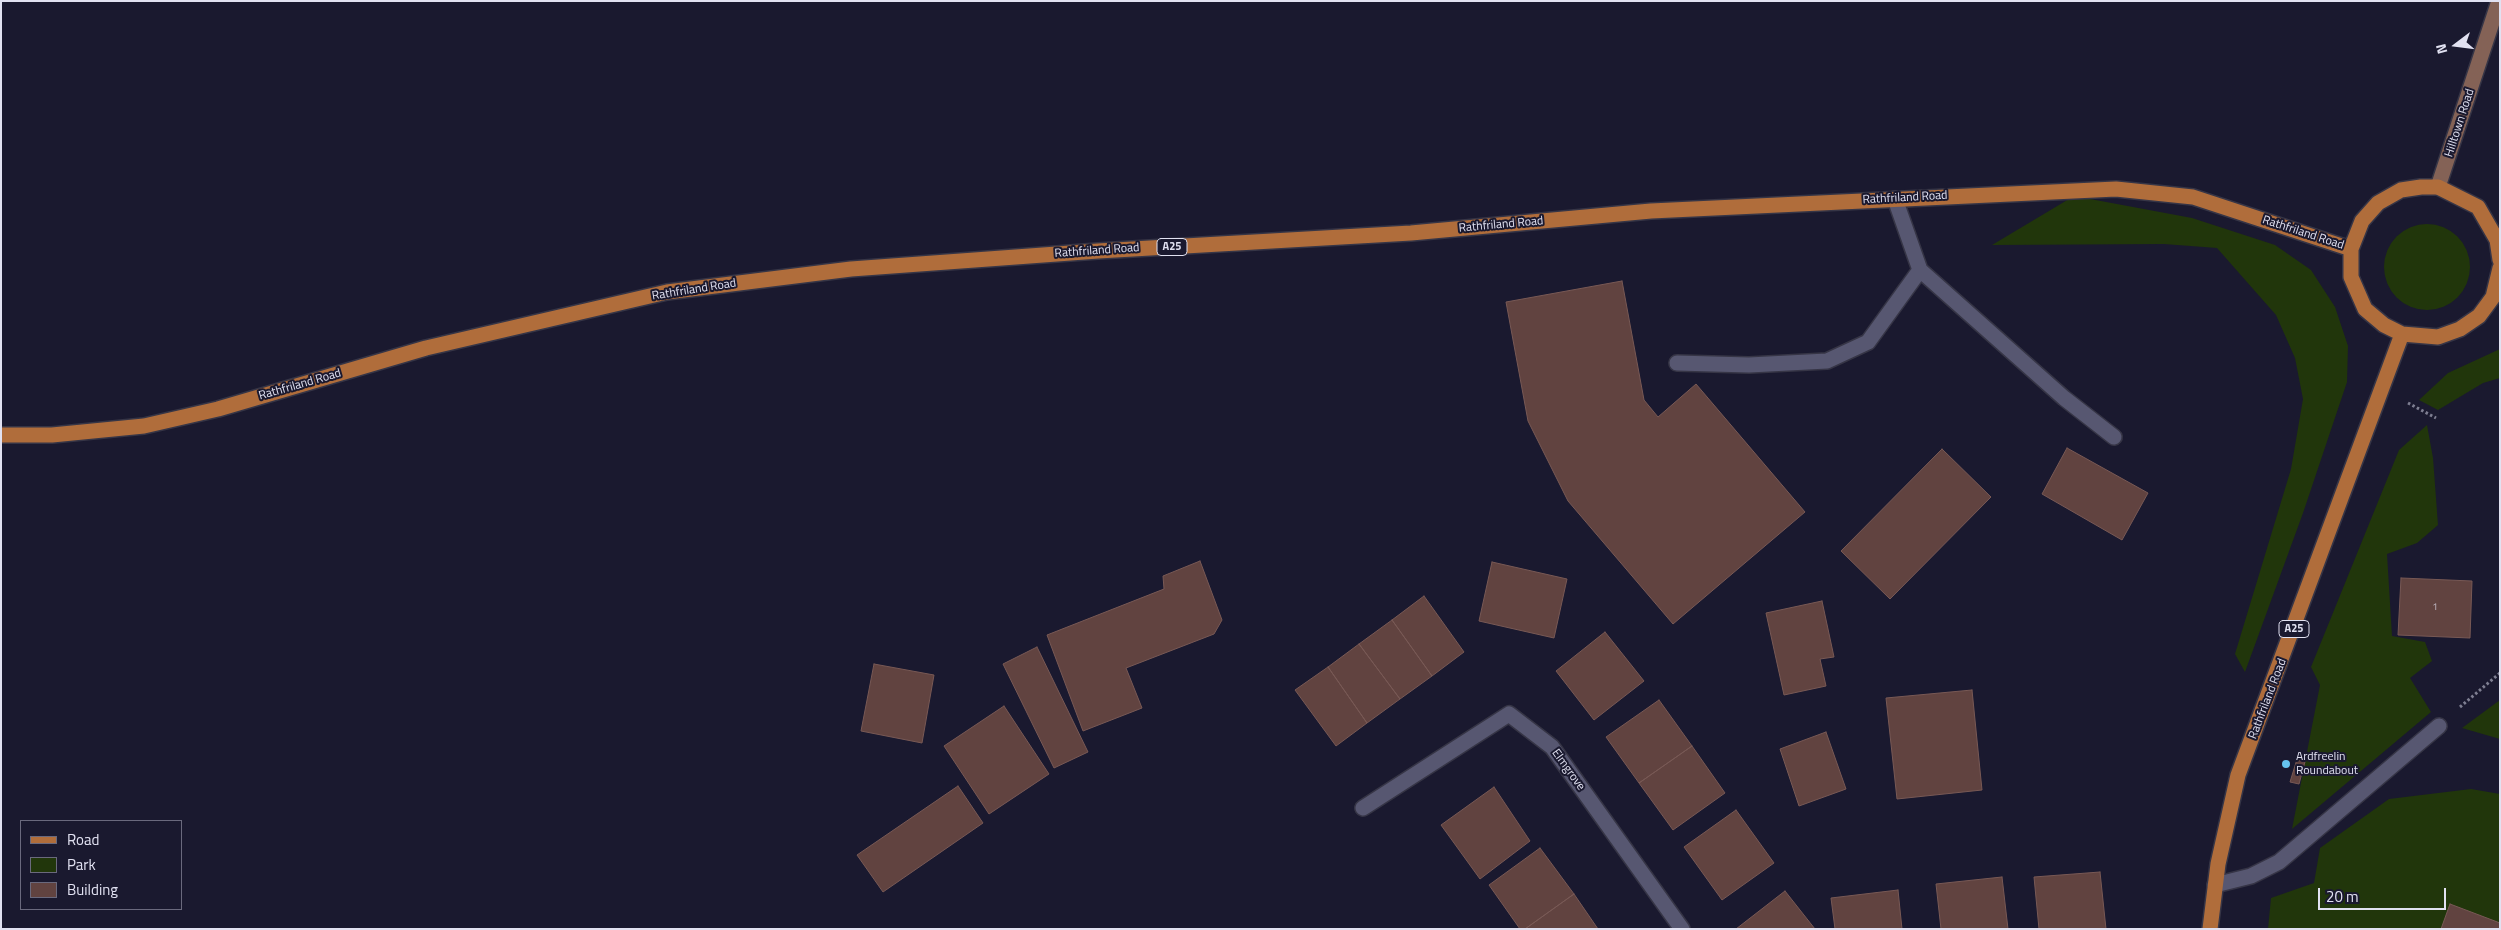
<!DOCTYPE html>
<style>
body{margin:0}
#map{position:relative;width:2501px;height:930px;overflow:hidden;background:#1a192f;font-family:"Titillium Web",sans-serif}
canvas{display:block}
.frame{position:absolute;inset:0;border:2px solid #e1e1f1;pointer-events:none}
.legend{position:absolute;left:20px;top:820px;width:162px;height:90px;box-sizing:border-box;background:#1a192f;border:1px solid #6a697d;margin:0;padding:6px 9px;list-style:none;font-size:15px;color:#e1e1f1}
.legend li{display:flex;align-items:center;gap:10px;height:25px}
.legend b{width:25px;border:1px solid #6a697d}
.north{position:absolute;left:2431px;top:20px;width:50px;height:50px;-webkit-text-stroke:4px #1a192f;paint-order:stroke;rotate:255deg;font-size:14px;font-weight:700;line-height:20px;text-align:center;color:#e1e1f1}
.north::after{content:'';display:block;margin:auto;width:18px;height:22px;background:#e1e1f1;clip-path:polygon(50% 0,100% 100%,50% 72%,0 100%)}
.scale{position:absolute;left:2318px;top:888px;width:128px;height:22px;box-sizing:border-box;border:2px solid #e1e1f1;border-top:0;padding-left:6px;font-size:15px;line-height:18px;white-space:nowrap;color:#e1e1f1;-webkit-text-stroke:4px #1a192f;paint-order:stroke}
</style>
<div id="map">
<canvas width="2501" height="930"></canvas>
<div class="frame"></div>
<ul class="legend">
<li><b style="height:6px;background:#b06d3b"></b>Road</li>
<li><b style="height:14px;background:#21360b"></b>Park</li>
<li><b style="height:14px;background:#614340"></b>Building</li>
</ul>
<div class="north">N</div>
<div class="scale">20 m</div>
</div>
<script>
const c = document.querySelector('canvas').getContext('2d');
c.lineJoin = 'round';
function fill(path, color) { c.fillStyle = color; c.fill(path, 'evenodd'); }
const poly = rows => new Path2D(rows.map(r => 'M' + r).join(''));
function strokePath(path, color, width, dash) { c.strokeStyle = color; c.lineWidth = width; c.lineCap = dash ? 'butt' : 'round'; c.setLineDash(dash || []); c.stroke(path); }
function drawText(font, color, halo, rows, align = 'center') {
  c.font = font + ' "Titillium Web",sans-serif'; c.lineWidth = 4; c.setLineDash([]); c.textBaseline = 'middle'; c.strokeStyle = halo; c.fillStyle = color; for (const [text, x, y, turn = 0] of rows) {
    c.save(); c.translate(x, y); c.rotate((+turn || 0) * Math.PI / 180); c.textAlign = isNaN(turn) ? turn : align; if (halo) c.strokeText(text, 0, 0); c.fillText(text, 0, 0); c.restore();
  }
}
fill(poly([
 [2074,196,2192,218,2275,245,2311,270,2335,307,2348,346,2347,382,2303,513,2245,672,2235,654,2291,469,2303,399,2295,358,2276,315,2217,248,2164,244,1992,245],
 '2384 267a43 43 0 1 1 86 0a43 43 0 1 1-86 0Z',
 [2500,349,2500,378,2483,383,2438,410,2419,400,2448,373],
 [2427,425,2433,458,2438,525,2417,543,2387,554,2392,636,2425,642,2432,661,2410,678,2431,712,2292,829,2320,685,2311,667,2399,450],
 [2500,700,2500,739,2462,728],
 [2471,789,2500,794,2500,929,2268,929,2271,898,2314,883,2320,848,2389,799]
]), '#21360b');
const building = poly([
 [1622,281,1644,400,1658,417,1696,384,1805,512,1673,624,1568,501,1528,421,1506,302,1622,281],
 [2067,448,2148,493,2122,540,2042,494,2067,448],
 [1942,449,1991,497,1890,599,1841,551,1942,449],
 [1200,561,1222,620,1214,634,1126,668,1142,708,1083,731,1047,635,1164,589,1163,576,1200,561],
 [1492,562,1567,579,1554,638,1479,621,1492,562],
 [2401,578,2472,581,2470,638,2398,635,2401,578],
 [1424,596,1464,652,1432,676,1392,620,1424,596],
 [1822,601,1834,657,1820,659,1826,686,1784,695,1766,613,1822,601],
 [1392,620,1432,676,1400,699,1359,644,1392,620],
 [1605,632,1644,681,1594,720,1556,671,1605,632],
 [1359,644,1400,699,1367,723,1328,667,1359,644],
 [1037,647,1088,752,1054,768,1003,664,1037,647],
 [874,664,934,675,922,743,861,731,874,664],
 [1328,667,1367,723,1336,746,1295,690,1328,667],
 [1972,690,1982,790,1897,799,1886,698,1972,690],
 [1659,700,1692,746,1639,783,1606,737,1659,700],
 [1004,706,1049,774,989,814,944,746,1004,706],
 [1826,732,1846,789,1799,806,1780,749,1826,732],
 [1692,746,1725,793,1673,830,1639,783,1692,746],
 [2298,756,2306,758,2299,784,2290,782,2298,756],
 [958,786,983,823,883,892,857,855,958,786],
 [1494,787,1530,841,1480,879,1441,825,1494,787],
 [1736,810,1774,863,1722,900,1684,847,1736,810],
 [1540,848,1574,894,1525,929,1520,929,1489,885,1540,848],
 [2100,872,2106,929,2039,929,2034,877,2100,872],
 [2002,877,2008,929,1941,929,1936,884,2002,877],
 [1898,890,1902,929,1835,929,1831,898,1898,890],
 [1785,891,1815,929,1736,929,1785,891],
 [1574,894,1598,929,1525,929,1574,894],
 [2450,904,2500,923,2500,929,2441,929,2450,904]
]);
fill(building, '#614340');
strokePath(building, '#785955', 1);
const service = poly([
 [1895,199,1920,270,2064,398,2114,437],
 [1677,363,1749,365,1827,361,1868,342,1920,270],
 [2215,885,2251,876,2279,862,2439,726]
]);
const minor = poly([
 [1363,808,1509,714,1552,747,1682,929]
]);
const secondary = poly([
 [2438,187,2499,1]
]);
const primary = poly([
 [2500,260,2497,240,2478,207,2438,187,2421,187,2401,190,2378,203,2362,221,2351,249,2351,277,2365,309,2384,325,2402,334,2438,337,2460,329,2479,316,2493,297,2500,268],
 [1,435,52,435,144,426,218,409,426,348,667,292,851,269,1098,251,1411,233,1651,211,2116,189,2193,197,2351,249],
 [2210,929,2218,864,2238,775,2402,334]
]);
strokePath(service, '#363546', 18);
strokePath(minor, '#363546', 18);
strokePath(secondary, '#363546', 18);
strokePath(primary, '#363546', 18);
strokePath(poly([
 [2408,403,2436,418],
 [2460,707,2500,673]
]), '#7e7e91', 3, [2.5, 2.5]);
strokePath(service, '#575771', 15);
strokePath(minor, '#575771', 15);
strokePath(secondary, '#846256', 15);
strokePath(primary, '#b06d3b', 15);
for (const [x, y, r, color] of [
 [2286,764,5,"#66c4ef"]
]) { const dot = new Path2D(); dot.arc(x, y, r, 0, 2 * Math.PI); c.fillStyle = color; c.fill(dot); strokePath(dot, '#1a192f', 2); }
drawText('10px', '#c1bac5', null, [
 ["1",2435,608]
]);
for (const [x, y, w] of [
 [1172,247,30],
 [2294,629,30]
]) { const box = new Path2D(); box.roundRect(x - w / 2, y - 8.5, w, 17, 4); c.fillStyle = '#1a192f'; c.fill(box); strokePath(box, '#e1e1f1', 1); }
drawText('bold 11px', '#e1e1f1', null, [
 ["A25",1172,247],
 ["A25",2294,629]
]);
drawText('12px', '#e1e1f1', '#1a192f', [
 ["Hilltown Road",2460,123,-72],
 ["Rathfriland Road",1905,198,-3],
 ["Rathfriland Road",1501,225,-5],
 ["Rathfriland Road",2303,233,18],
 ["Rathfriland Road",1097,251,-4],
 ["Rathfriland Road",694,290,-9],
 ["Rathfriland Road",300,385,-16],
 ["Rathfriland Road",2268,699,-69],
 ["Elmgrove",1568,770,54]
]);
drawText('12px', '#e1e1f1', '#1a192f', [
 ["Ardfreelin",2296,757],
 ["Roundabout",2296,771]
], 'left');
</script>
